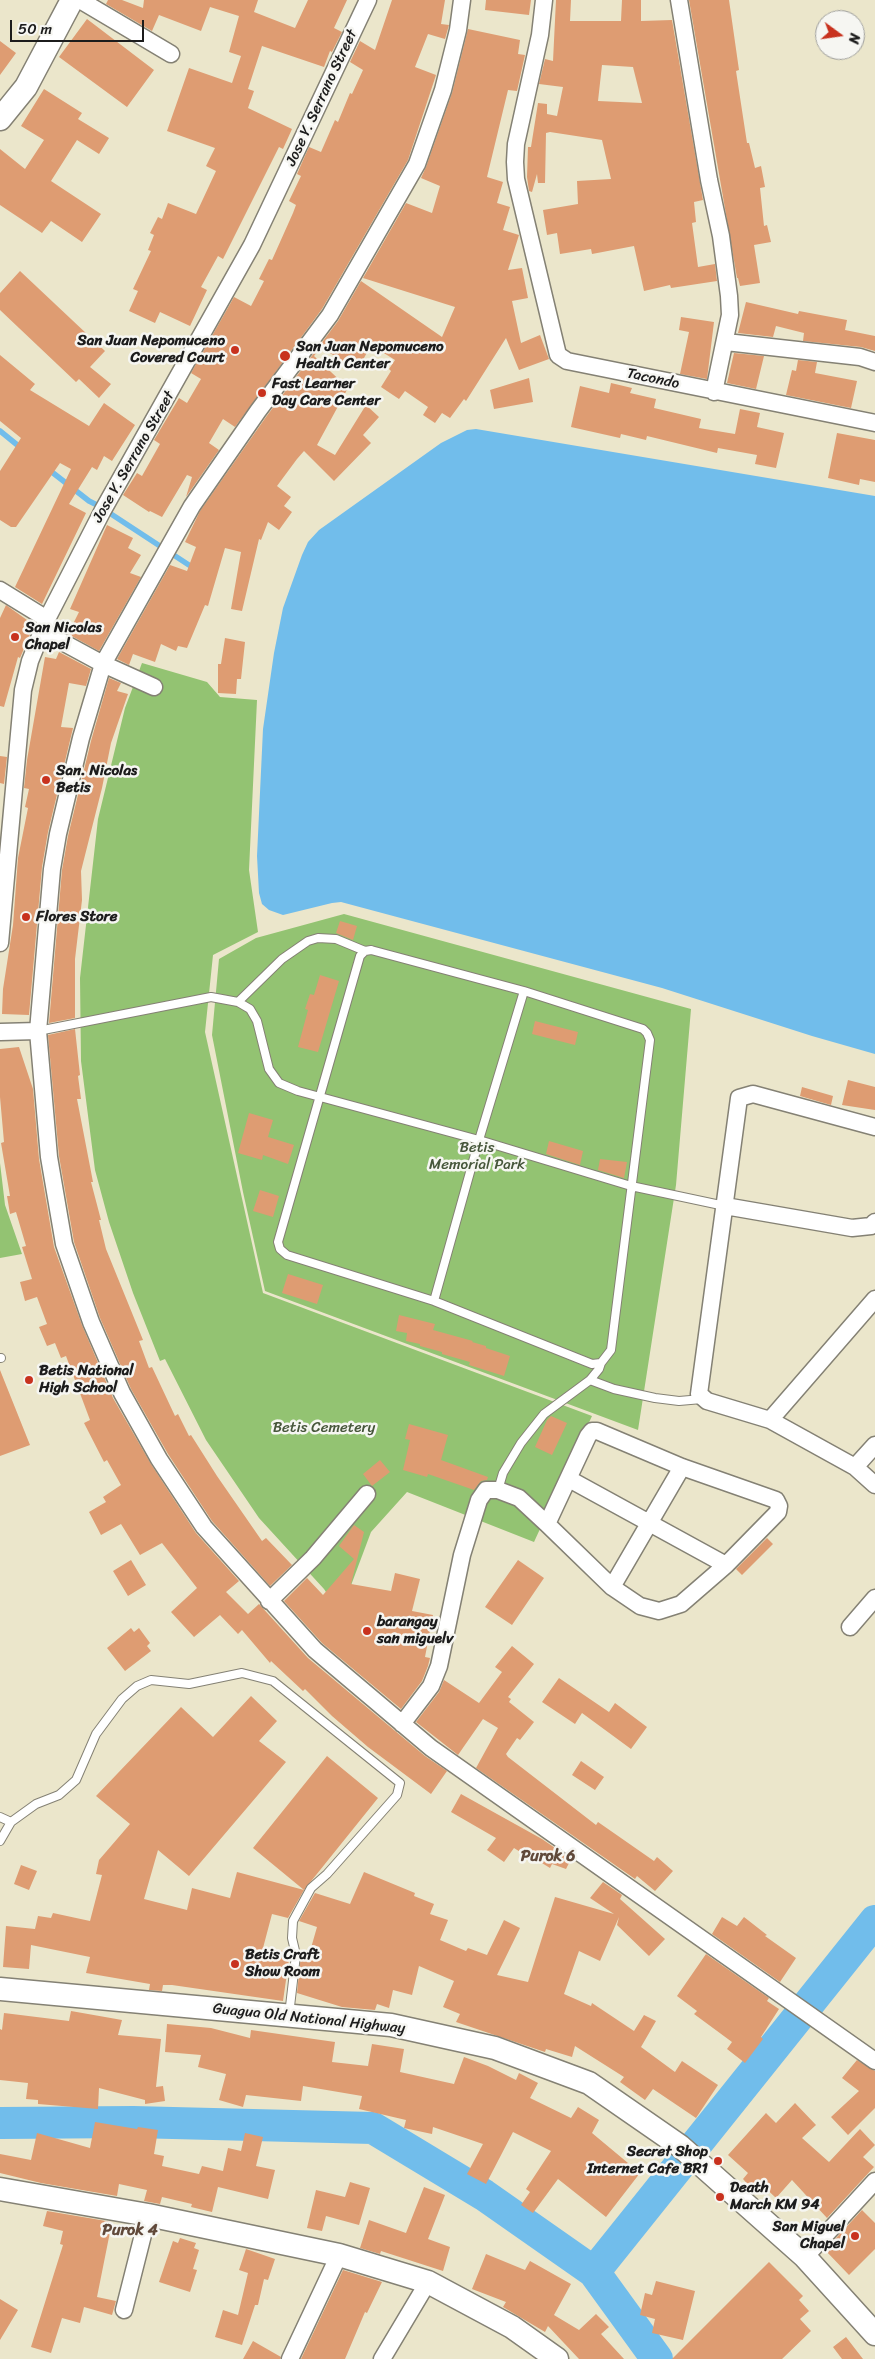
<!DOCTYPE html>
<style>
body{margin:0}
#map{position:relative;width:875px;height:2359px;overflow:hidden;background:#ebe6cb;font-family:Sriracha,sans-serif}
canvas{display:block}
.north{position:absolute;left:815px;top:10px;width:50px;height:50px;box-sizing:border-box;background:#f6f6f2;border:1px solid #9f9f9c;border-radius:50%;rotate:104deg;font-size:14px;font-weight:700;line-height:20px;text-align:center;color:#1c1c1c}
.north::after{content:'';display:block;margin:auto;width:18px;height:22px;background:#c8321e;clip-path:polygon(50% 0,100% 100%,50% 72%,0 100%)}
.scale{position:absolute;left:10px;top:20px;width:134px;height:22px;box-sizing:border-box;border:2px solid #1c1c1c;border-top:0;padding-left:6px;font-size:15px;line-height:18px;white-space:nowrap;color:#1c1c1c;-webkit-text-stroke:4px #f6f6f2;paint-order:stroke}
</style>
<div id="map">
<canvas width="875" height="2359"></canvas>
<div class="north">N</div>
<div class="scale">50 m</div>
</div>
<script>
const c = document.querySelector('canvas').getContext('2d');
c.lineJoin = 'round';
function fill(path, color) { c.fillStyle = color; c.fill(path, 'evenodd'); }
const poly = rows => new Path2D(rows.map(r => 'M' + r).join(''));
function strokePath(path, color, width, dash) { c.strokeStyle = color; c.lineWidth = width; c.lineCap = dash ? 'butt' : 'round'; c.setLineDash(dash || []); c.stroke(path); }
function drawText(font, color, halo, rows, align = 'center') {
  c.font = font + ' Sriracha,sans-serif'; c.lineWidth = 5; c.setLineDash([]); c.textBaseline = 'middle'; c.strokeStyle = halo; c.fillStyle = color; for (const [text, x, y, turn = 0] of rows) {
    c.save(); c.translate(x, y); c.rotate((+turn || 0) * Math.PI / 180); c.textAlign = isNaN(turn) ? turn : align; if (halo) c.strokeText(text, 0, 0); c.fillText(text, 0, 0); c.restore();
  }
}
fill(poly([
 [142,663,207,682,220,697,257,700,249,870,258,932,213,955,205,1032,263,1293,592,1416,534,1542,407,1492,371,1532,344,1604,337,1609,324,1589,259,1518,206,1440,165,1359,160,1361,133,1293,109,1222,95,1170,81,1061,80,978,98,819,125,708],
 [344,914,691,1009,676,1185,638,1430,265,1291,243,1192,212,1035,219,959,256,938],
 [0,1163,5,1205,22,1254,0,1258]
]), '#93c372');
fill(poly([
 [476,429,875,496,875,1054,812,1036,662,988,341,902,332,903,283,915,269,910,262,904,259,893,257,856,263,729,274,653,283,608,302,555,308,542,319,530,441,443,467,430]
]), '#71bdeb');
strokePath(poly([
 [0,431,21,448],
 [48,469,89,501,101,507],
 [108,512,195,569]
]), '#71bdeb', 5.5);
strokePath(poly([
 [0,2123,133,2122,373,2128,484,2195,594,2272,657,2359],
 [594,2272,875,1921]
]), '#71bdeb', 32);
fill(poly([
 [108,0,122,0,143,8,144,0,258,0,254,12,295,28,308,0,347,0,334,28,342,32,332,52,330,51,324,67,262,46,248,89,254,91,248,108,292,129,283,149,279,147,223,259,218,256,201,287,207,290,190,326,160,312,155,323,129,311,138,291,133,289,151,251,148,250,154,235,150,233,158,217,162,219,168,203,196,214,216,171,206,166,215,148,167,131,189,68,232,83,241,56,229,52,239,16,210,7,201,31,159,15,152,31,106,4],
 [392,0,445,0,441,24,449,25,445,39,428,34,415,67,436,75,408,160,322,309,235,427,223,419,209,443,219,450,186,497,192,477,187,475,162,517,150,511,149,512,123,495,137,473,142,476,160,444,154,440,179,398,187,403,201,379,191,373,234,297,251,306,264,281,259,279,269,259,272,260,293,213,296,205,289,201,301,176,297,174,304,158,309,147,321,152,335,120,338,122,350,93,352,94,363,70,350,62,360,41,375,50],
 [486,0,531,0,529,15,485,10],
 [556,0,571,0,570,21,621,21,622,0,641,0,641,21,672,20,703,200,694,202,696,222,692,223,698,267,715,264,717,281,671,288,670,285,644,291,634,246,592,254,591,249,560,254,557,233,547,235,543,210,578,204,577,181,611,179,602,140,550,132,546,133,545,183,538,183,537,174,532,192,529,191,527,177,528,147,531,147,538,103,547,104,547,114,557,116,563,87,539,84,545,59,553,61],
 [602,65,633,67,642,103,598,101],
 [689,0,729,0,739,70,736,71,747,143,749,143,755,168,761,166,765,187,760,188,764,226,767,225,771,242,754,245,760,283,740,286,738,278,737,278],
 [87,19,154,70,127,107,59,57],
 [468,29,520,40,518,54,525,55,517,91,508,90,487,177,503,182,497,203,510,207,503,230,519,235,508,270,522,268,528,298,512,301,521,343,540,335,549,359,519,370,506,338,466,401,464,399,450,418,442,413,435,423,423,415,428,407,405,391,399,399,381,387,391,371,389,369,395,360,371,345,357,371,321,347,314,356,348,388,317,445,335,455,366,405,379,417,363,435,371,443,334,481,304,451,297,459,277,486,291,497,284,506,292,512,279,530,268,522,261,540,259,539,242,611,231,609,241,552,225,548,208,606,205,605,187,648,178,646,176,651,161,644,155,662,133,654,129,665,117,659,170,565,187,571,196,547,185,542,200,511,266,417,338,321,361,281,442,337,455,307,363,278,406,203,432,213,440,186,421,178,426,167,452,93],
 [0,41,16,53,0,75],
 [44,89,82,113,78,119,109,138,99,154,77,140,51,181,101,214,82,242,51,221,42,233,0,205,0,149,25,169,44,140,21,126],
 [20,271,105,351,90,367,111,384,99,398,79,379,76,382,0,310,0,293],
 [746,302,798,314,799,311,847,320,845,330,875,336,875,351,861,347,803,341,804,333,776,326,773,337,738,333],
 [681,317,714,322,707,379,680,374,689,332,679,330],
 [734,353,764,356,756,389,727,383],
 [0,355,35,384,30,390,89,426,104,403,135,425,112,461,104,456,97,470,92,467,69,504,86,513,42,604,15,587,71,469,60,463,16,527,11,527,0,520,0,471,21,438,0,421],
 [798,360,817,362,815,373,857,381,851,408,786,395,792,370,796,371],
 [529,378,533,402,494,409,490,390],
 [611,383,632,388,630,393,656,399,654,408,701,419,699,428,735,434,740,409,760,413,757,427,784,433,776,468,755,464,757,455,718,448,717,453,647,436,646,440,621,434,620,438,571,427,580,386,609,393],
 [837,433,875,440,875,482,860,479,859,485,828,478],
 [107,525,133,538,128,548,141,555,130,573,141,577,99,651,68,634,79,612,70,609],
 [6,605,34,625,20,658,18,657,4,707,0,706,0,618],
 [225,638,245,642,241,679,237,679,236,694,218,693,218,664,221,664],
 [59,652,91,669,86,686,69,683,61,727,73,728,48,832,42,867,29,1015,2,1014,3,989,13,925,18,858,28,808,25,807,29,789,24,788,27,760,45,657,56,659],
 [109,678,121,683,117,691,128,694,111,743,102,788,81,871,82,900,75,959,75,1018,49,1023,62,870,68,836,91,741],
 [0,756,7,757,4,784,0,783],
 [340,921,357,926,353,940,336,933],
 [320,975,339,981,318,1052,298,1047,308,1010,305,1009,310,994,314,995],
 [535,1021,578,1032,575,1045,532,1034],
 [75,1029,80,1075,78,1076,81,1099,77,1099,93,1182,91,1182,101,1220,99,1220,106,1249,143,1340,139,1341,149,1368,152,1367,175,1416,178,1414,189,1436,191,1435,217,1476,262,1541,266,1538,292,1565,270,1586,212,1521,168,1454,131,1389,100,1318,74,1242,59,1156,48,1035],
 [19,1047,33,1089,39,1159,54,1247,82,1325,113,1398,151,1464,196,1533,239,1581,226,1592,248,1614,259,1604,308,1658,425,1756,447,1771,431,1794,368,1747,332,1716,305,1689,303,1691,271,1661,270,1663,242,1630,238,1634,220,1615,194,1637,171,1612,197,1588,162,1543,140,1555,121,1524,101,1535,89,1512,106,1502,103,1497,121,1485,107,1460,104,1462,84,1423,90,1420,66,1356,61,1358,55,1343,47,1346,39,1327,47,1324,37,1297,25,1301,20,1282,32,1279,22,1247,26,1246,16,1212,10,1214,7,1196,10,1196,1,1143,4,1142,0,1097,0,1049],
 [848,1080,875,1087,875,1110,842,1105],
 [802,1087,833,1096,831,1105,800,1096],
 [249,1113,273,1120,268,1137,294,1145,288,1164,263,1155,262,1160,238,1153],
 [549,1141,583,1151,580,1165,546,1154],
 [600,1159,627,1162,624,1178,598,1170],
 [260,1190,279,1196,273,1217,253,1211],
 [288,1274,323,1285,317,1304,282,1293],
 [399,1315,435,1324,433,1330,473,1341,472,1342,486,1346,486,1348,510,1356,504,1376,469,1365,470,1362,442,1354,442,1352,420,1346,420,1344,406,1341,407,1333,396,1331],
 [0,1370,30,1445,0,1456],
 [551,1416,567,1423,552,1455,535,1447,547,1420],
 [409,1424,448,1435,441,1460,488,1477,487,1480,481,1481,474,1490,428,1474,427,1477,403,1470,410,1440,405,1439],
 [380,1460,390,1472,372,1486,363,1474],
 [354,1525,364,1532,351,1584,391,1591,395,1573,420,1579,412,1611,433,1615,425,1657,430,1658,428,1666,422,1681,401,1709,322,1643,284,1601,307,1578,323,1595,354,1559,339,1546],
 [767,1538,773,1544,742,1575,736,1569],
 [131,1560,146,1585,128,1596,113,1571],
 [518,1560,544,1578,512,1625,485,1607],
 [131,1628,134,1632,139,1628,150,1643,147,1646,151,1651,125,1671,107,1648],
 [512,1646,534,1664,508,1697,511,1699,509,1702,534,1722,520,1740,517,1738,506,1754,508,1757,596,1825,598,1822,654,1861,657,1857,673,1871,655,1891,637,1876,635,1879,476,1768,498,1728,483,1719,458,1755,416,1722,439,1692,444,1680,479,1703,502,1672,495,1667],
 [559,1678,609,1712,615,1703,647,1727,631,1749,582,1713,575,1724,542,1702],
 [251,1696,277,1721,259,1741,286,1762,189,1876,158,1850,144,1899,187,1910,192,1888,230,1898,237,1872,304,1890,288,1918,272,1914,263,1948,290,1952,283,2001,172,1985,163,1985,162,1991,149,1990,150,1984,86,1973,90,1957,31,1945,29,1969,3,1967,6,1926,35,1929,38,1916,51,1918,53,1913,90,1921,102,1875,96,1874,99,1860,130,1824,96,1796,181,1707,213,1737],
 [327,1756,378,1798,304,1890,253,1848],
 [581,1761,604,1777,595,1790,572,1775],
 [461,1794,542,1839,571,1859,566,1869,552,1864,550,1868,537,1860,536,1862,514,1848,504,1862,487,1850,496,1838,451,1812],
 [21,1865,37,1871,29,1890,14,1884],
 [364,1872,415,1893,414,1896,434,1904,430,1914,448,1920,440,1940,466,1951,468,1948,487,1955,504,1920,520,1928,497,1975,528,1982,555,1897,614,1914,590,1898,603,1882,622,1895,620,1899,665,1939,649,1956,617,1925,619,1917,600,1961,579,1951,564,1994,591,2006,592,2003,634,2031,644,2015,656,2021,641,2047,675,2072,682,2061,718,2085,696,2118,653,2089,645,2100,620,2082,624,2077,575,2046,572,2057,546,2049,545,2052,456,2022,460,2014,443,2007,454,1981,419,1966,412,1995,393,1990,389,2008,377,2004,375,2010,342,2007,297,1993,301,1954,309,1955,317,1927,299,1921,315,1893,350,1904],
 [722,1917,737,1926,744,1917,767,1935,765,1936,796,1958,780,1982,712,1934],
 [706,1954,769,1998,767,2001,779,2009,761,2037,763,2039,745,2063,727,2049,732,2042,694,2014,697,2011,677,1996],
 [71,2011,122,2020,118,2035,161,2039,156,2087,163,2086,165,2101,145,2104,145,2100,99,2088,98,2109,38,2104,38,2100,26,2099,28,2083,0,2080,0,2029,2,2030,4,2013,69,2021],
 [167,2024,211,2028,250,2038,251,2030,335,2042,332,2062,368,2066,372,2044,404,2049,400,2072,454,2084,464,2057,488,2066,516,2080,519,2073,538,2083,530,2098,571,2118,578,2107,599,2120,592,2133,640,2173,606,2217,558,2179,533,2213,521,2205,530,2192,526,2189,551,2151,513,2132,486,2184,467,2174,483,2144,433,2127,432,2134,404,2128,406,2120,359,2109,362,2096,303,2086,301,2101,246,2095,243,2107,219,2100,226,2074,198,2067,201,2055,165,2052],
 [857,2060,875,2071,875,2108,848,2135,831,2117,859,2091,842,2078],
 [795,2103,816,2125,802,2138,829,2162,860,2129,875,2145,863,2157,874,2167,827,2218,792,2180,776,2198,759,2182,752,2189,743,2179,748,2173,728,2155,766,2113,776,2123],
 [95,2122,137,2129,138,2127,158,2130,154,2154,164,2156,162,2166,199,2174,202,2166,223,2171,228,2148,241,2151,245,2133,263,2137,256,2166,275,2170,268,2199,218,2187,212,2212,191,2207,192,2204,162,2197,160,2204,144,2201,147,2190,119,2184,117,2196,41,2183,0,2173,0,2154,31,2160,37,2133,90,2148],
 [350,2182,370,2188,359,2225,326,2216,322,2231,307,2228,316,2190,345,2197],
 [424,2187,445,2195,428,2239,450,2247,443,2271,381,2251,380,2254,360,2248,369,2220,406,2233],
 [862,2210,875,2223,875,2249,849,2275,825,2250],
 [47,2211,112,2222,97,2297,116,2301,112,2315,84,2307,80,2323,62,2318,51,2353,31,2347,63,2245,60,2244,63,2231,43,2226],
 [180,2238,196,2243,194,2248,199,2250,193,2269,197,2270,190,2292,159,2282,173,2241,178,2243],
 [246,2249,275,2259,268,2280,264,2279,258,2305,255,2305,242,2345,215,2337,223,2310,238,2315,248,2273,239,2270],
 [486,2254,525,2270,530,2261,571,2284,554,2315,579,2330,596,2314,609,2327,601,2334,624,2359,579,2359,548,2326,545,2332,503,2307,506,2302,472,2289],
 [769,2262,803,2296,799,2300,809,2311,800,2319,811,2331,782,2359,672,2359],
 [343,2270,382,2282,367,2313,365,2312,345,2359,301,2359],
 [656,2281,695,2291,683,2340,652,2333,655,2319,640,2315,645,2293,652,2295],
 [0,2299,18,2310,0,2340],
 [846,2337,863,2359,842,2359,833,2347],
 [253,2341,281,2357,280,2359,243,2359]
]), '#de9c72');
const lane = poly([
 [371,950,524,991,643,1029,647,1033,650,1040,611,1350,601,1363,592,1364,434,1301,287,1255,280,1249,278,1242,360,956,365,951,371,950],
 [238,1002,282,959,308,941,318,938,336,939,365,951],
 [38,1031,211,997,238,1002,250,1009,257,1021,269,1069,279,1083,298,1091,479,1140,631,1186,725,1206],
 [434,1301,479,1140,524,991],
 [0,1358,1,1358],
 [590,1380,614,1389,655,1398,679,1401,702,1399],
 [498,1490,503,1473,521,1443,544,1414,590,1380,599,1369,601,1363],
 [0,1817,11,1822],
 [0,1841,11,1822,36,1804,59,1795,76,1780,96,1734,122,1699,137,1686,151,1680,189,1684,242,1673,273,1681,400,1783,397,1795,327,1874,311,1888,293,1921,292,1938,296,1955,289,2015]
]);
const street = poly([
 [80,0,171,54],
 [462,0,458,30,443,90,417,164,330,315,258,411,192,506,103,664,81,738,58,834,52,869,38,1031,49,1157,64,1244,91,1322,122,1393,159,1459,204,1527,315,1650,431,1748,875,2061],
 [544,0,540,35,516,144,515,162,516,179,558,355,567,361,875,423],
 [679,0,709,180,721,236,729,296,730,315,714,392],
 [726,342,860,357,875,362],
 [0,590,47,619],
 [42,631,103,664,154,687],
 [0,943,23,690,30,661,47,619,103,510,252,245,368,0],
 [0,1032,38,1031],
 [875,1127,753,1094,739,1098,699,1394,707,1401,770,1420,855,1467,875,1485],
 [725,1206,852,1228,871,1226,875,1222],
 [770,1420,875,1299],
 [855,1467,875,1445],
 [569,1479,726,1565],
 [612,1587,682,1467],
 [269,1601,313,1558,367,1494],
 [850,1627,875,1598],
 [402,1724,431,1686,439,1666,462,1555,479,1500,486,1490,498,1490,519,1498,547,1524,612,1587,640,1606,659,1611,681,1604,726,1565,778,1512,779,1506,776,1500,682,1467,597,1431,592,1431,588,1436,547,1524],
 [805,2257,875,2181],
 [124,2310,148,2215],
 [290,2359,339,2255],
 [382,2359,428,2282]
]);
const secondary = poly([
 [0,119,26,87,72,0],
 [0,1989,391,2025,495,2048,589,2083,680,2146,805,2257,875,2334],
 [0,2189,148,2215,339,2255,428,2282,512,2327,557,2359]
]);
strokePath(lane, '#848174', 10);
strokePath(street, '#848174', 19);
strokePath(secondary, '#848174', 25);
strokePath(lane, '#fff', 8);
strokePath(street, '#fff', 16);
strokePath(secondary, '#fff', 22);
for (const [x, y, r, color] of [
 [235,350,5,"#c8321e"],
 [285,356,6,"#c8321e"],
 [262,393,5,"#c8321e"],
 [15,637,5,"#c8321e"],
 [46,780,5,"#c8321e"],
 [26,917,5,"#c8321e"],
 [29,1380,5,"#c8321e"],
 [367,1631,5,"#c8321e"],
 [235,1964,5,"#c8321e"],
 [718,2161,5,"#c8321e"],
 [720,2197,5,"#c8321e"],
 [855,2236,5,"#c8321e"]
]) { const dot = new Path2D(); dot.arc(x, y, r, 0, 2 * Math.PI); c.fillStyle = color; c.fill(dot); strokePath(dot, '#f6f6f2', 2); }
drawText('15px', '#1c1c1c', '#f6f6f2', [
 ["Jose Y. Serrano Street",322,98,-65],
 ["Tacondo",653,379,12],
 ["Jose Y. Serrano Street",134,457,-60],
 ["Guagua Old National Highway",309,2019,6]
]);
drawText('bold 15px', '#1c1c1c', '#f6f6f2', [
 ["San Juan Nepomuceno",225,341,"right"],
 ["Covered Court",225,358,"right"],
 ["San Juan Nepomuceno",296,347],
 ["Health Center",296,364],
 ["Fast Learner",272,384],
 ["Day Care Center",272,401],
 ["San Nicolas",25,628],
 ["Chapel",25,645],
 ["San. Nicolas",56,771],
 ["Betis",56,788],
 ["Flores Store",36,917],
 ["Betis National",39,1371],
 ["High School",39,1388],
 ["barangay",377,1622],
 ["san miguelv",377,1639],
 ["Betis Craft",245,1955],
 ["Show Room",245,1972],
 ["Secret Shop",708,2152,"right"],
 ["Internet Cafe BR1",708,2169,"right"],
 ["Death",730,2188],
 ["March KM 94",730,2205],
 ["San Miguel",845,2227,"right"],
 ["Chapel",845,2244,"right"]
], 'left');
drawText('15px', '#46563a', '#f6f6f2', [
 ["Betis",477,1148],
 ["Memorial Park",477,1165],
 ["Betis Cemetery",324,1428]
]);
drawText('bold 16px', '#60493a', '#f6f6f2', [
 ["Purok 6",548,1857],
 ["Purok 4",130,2231]
]);
</script>
